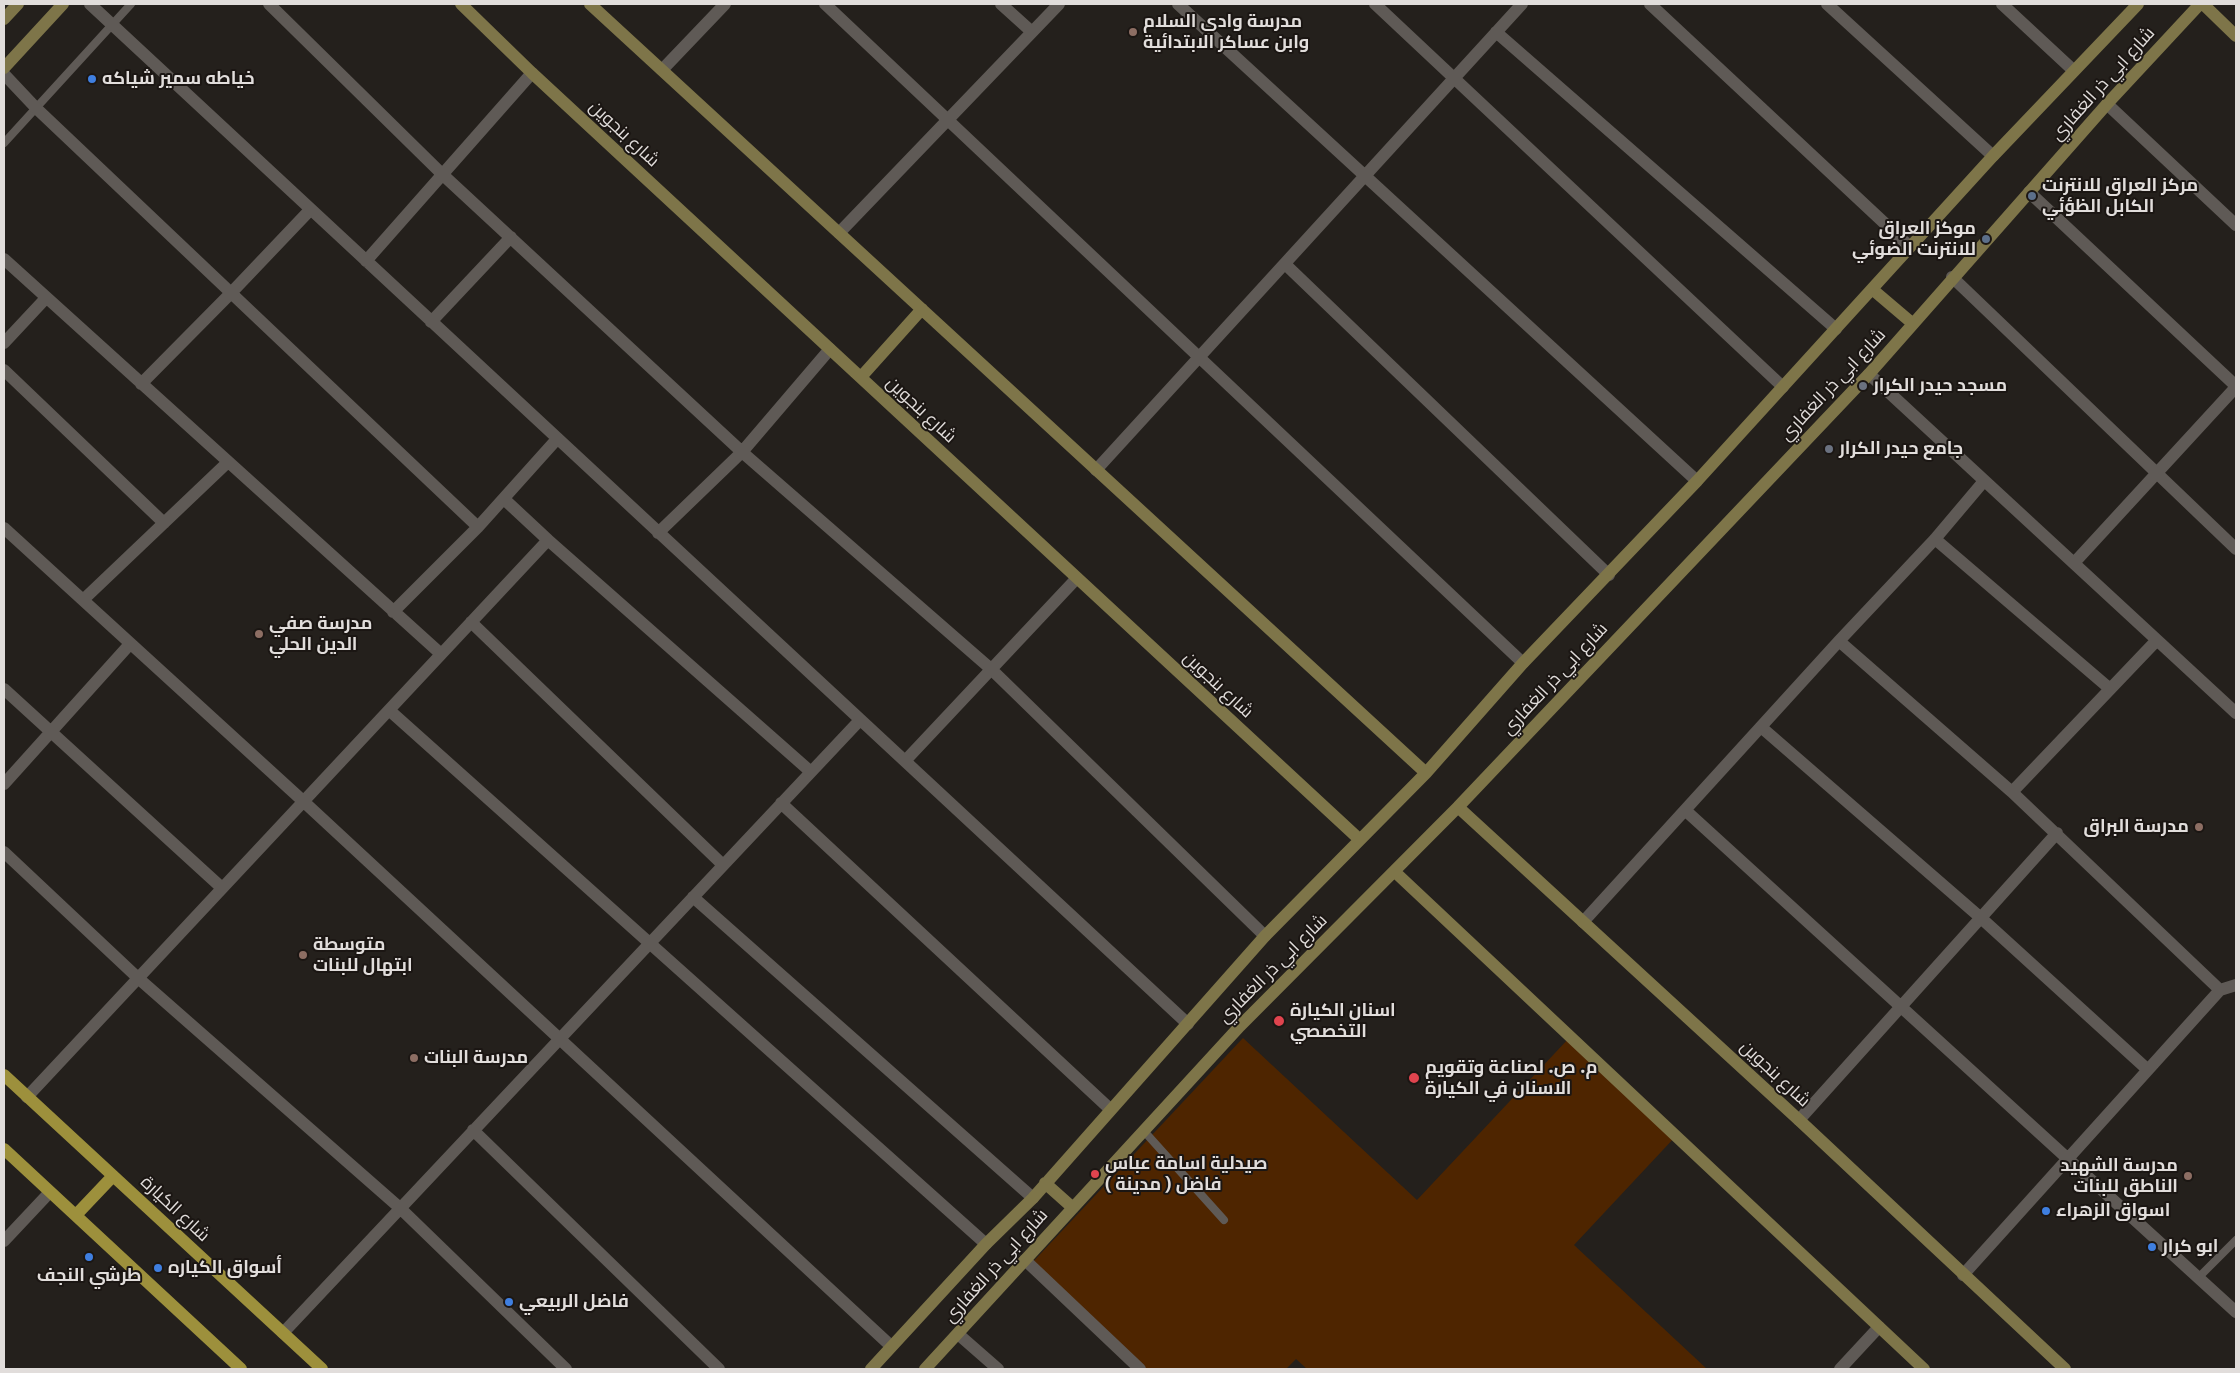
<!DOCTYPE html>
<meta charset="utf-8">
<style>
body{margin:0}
#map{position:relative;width:2240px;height:1373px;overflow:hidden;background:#24201c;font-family:"IBM Plex Sans",sans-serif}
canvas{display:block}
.frame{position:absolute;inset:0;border:5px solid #e1dddb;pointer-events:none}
</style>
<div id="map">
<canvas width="2240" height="1373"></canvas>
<div class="frame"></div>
</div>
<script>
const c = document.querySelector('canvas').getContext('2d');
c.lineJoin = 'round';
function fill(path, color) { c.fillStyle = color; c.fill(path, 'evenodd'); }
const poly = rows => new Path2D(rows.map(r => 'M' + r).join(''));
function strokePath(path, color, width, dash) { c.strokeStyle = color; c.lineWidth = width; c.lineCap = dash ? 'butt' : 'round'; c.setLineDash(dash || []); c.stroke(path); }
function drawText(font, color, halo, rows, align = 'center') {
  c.font = font + ' "IBM Plex Sans",Cairo,sans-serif'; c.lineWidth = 4; c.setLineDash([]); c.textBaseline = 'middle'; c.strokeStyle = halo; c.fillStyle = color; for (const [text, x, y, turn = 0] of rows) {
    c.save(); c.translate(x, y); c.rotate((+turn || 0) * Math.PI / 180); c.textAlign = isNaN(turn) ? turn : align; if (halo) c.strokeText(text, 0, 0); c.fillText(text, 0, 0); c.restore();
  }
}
fill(poly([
 [1570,1037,1676,1136,1574,1245,1707,1369,1307,1369,1296,1359,1286,1369,1139,1369,1029,1266,1243,1038,1417,1200]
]), '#4e2500');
strokePath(poly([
 [4,143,131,4],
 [1143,1130,1224,1220],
 [2198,1278,2236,1240]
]), '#5f5a56', 8);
strokePath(poly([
 [90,4,1188,1024],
 [269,4,442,174,742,452,991,669,1265,936],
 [825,4,1523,663],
 [1001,4,1032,32],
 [1178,4,1697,481],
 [1375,4,1783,387],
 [1650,4,1910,247],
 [1827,4,1993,156],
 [2002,4,2073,70],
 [1496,32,1836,329],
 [662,70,725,4],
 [4,74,36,108,478,527],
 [2107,104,2236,225],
 [2029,192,2236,386],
 [839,233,1059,4],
 [4,259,441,654],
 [366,261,532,73],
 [1285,264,1609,575],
 [1952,277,2236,549],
 [431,322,511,237],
 [4,343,46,298],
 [4,370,164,523],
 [1869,374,2236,713],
 [141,384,231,293,310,210],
 [1096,470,1522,4],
 [504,499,548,540,811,772],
 [4,528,303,801,891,1346],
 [658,533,742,452,830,349],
 [1935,539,2109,688],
 [2074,563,2236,387],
 [83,600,228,462],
 [393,612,478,527,557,439],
 [471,622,723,865],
 [1839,641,2012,792,2220,990],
 [4,689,222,888],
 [389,710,986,1244],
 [1761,727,1981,918,2148,1070],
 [905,761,1077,578],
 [4,784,130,644],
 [2012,792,2157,640],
 [781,803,1110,1109],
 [1685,810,2236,1312],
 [4,852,138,978,400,1208,566,1369],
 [693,897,1033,1198],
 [1583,922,1839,641,1935,539,1984,481],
 [27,1097,548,540],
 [1799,1120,2057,833],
 [473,1130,719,1369],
 [4,1241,50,1192],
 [1025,1260,1140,1369],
 [1963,1275,2220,990,2236,985],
 [283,1333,860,720],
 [958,1334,998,1369],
 [1840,1369,1879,1327]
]), '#5f5a56', 12);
strokePath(poly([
 [461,4,532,73,1359,839],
 [590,4,1426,773],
 [2203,4,2236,36],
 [4,19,18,4],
 [4,68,63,4],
 [1872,289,1912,323],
 [861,377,922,309],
 [1458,807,1799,1120,2065,1369],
 [1395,872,1924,1369],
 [1045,1183,1073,1208],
 [871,1369,986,1244,1033,1198,1265,936,1426,773,1523,663,1697,481,1993,156,2138,4],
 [925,1369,1240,1026,1458,807,1869,374,2107,104,2200,4]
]), '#7e7549', 12);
strokePath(poly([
 [4,1075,322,1369],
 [4,1149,241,1369],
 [76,1215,113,1176]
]), '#9d903c', 12);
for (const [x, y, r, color] of [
 [1133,32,5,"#8d6e63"],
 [92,79,5,"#3f7fe0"],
 [2032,196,5,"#5c6f8a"],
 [1986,239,5,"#5c6f8a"],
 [1863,386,5,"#6b7280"],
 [1829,449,5,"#6b7280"],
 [259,634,5,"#8d6e63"],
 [2199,827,5,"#8d6e63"],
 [303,955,5,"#8d6e63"],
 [1279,1021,6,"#e0444e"],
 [414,1058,5,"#8d6e63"],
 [1414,1078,6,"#e0444e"],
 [1095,1174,5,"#e0444e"],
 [2188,1176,5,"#8d6e63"],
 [2046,1211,5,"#3f7fe0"],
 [2152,1247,5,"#3f7fe0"],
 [89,1257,5,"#3f7fe0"],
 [158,1268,5,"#3f7fe0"],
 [509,1302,5,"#3f7fe0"]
]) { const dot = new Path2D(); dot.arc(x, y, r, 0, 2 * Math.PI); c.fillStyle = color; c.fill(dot); strokePath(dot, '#1b1613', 2); }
drawText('bold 18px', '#e1dddb', '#1b1613', [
 ["مدرسة وادي السلام",1143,22],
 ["وابن عساكر الابتدائية",1143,43],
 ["خياطه سمير شياكه",102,79],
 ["مركز العراق للانترنت",2042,186],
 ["الكابل الظؤئي",2042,207],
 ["موكز العراق",1976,229,"right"],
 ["للانترنت الضوئي",1976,250,"right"],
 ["مسجد حيدر الكرار",1873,386],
 ["جامع حيدر الكرار",1839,449],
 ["مدرسة صفي",269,624],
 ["الدين الحلي",269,645],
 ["مدرسة البراق",2189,827,"right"],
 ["متوسطة",313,945],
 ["ابتهال للبنات",313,966],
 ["اسنان الكيارة",1290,1011],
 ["التخصصي",1290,1032],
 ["مدرسة البنات",424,1058],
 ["م. ص. لصناعة وتقويم",1425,1068],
 ["الاسنان في الكيارة",1425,1089],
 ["صيدلية اسامة عباس",1105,1164],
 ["فاضل ( مدينة )",1105,1185],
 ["مدرسة الشهيد",2178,1166,"right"],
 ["الناطق للبنات",2178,1187,"right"],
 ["اسواق الزهراء",2056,1211],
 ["ابو كرار",2162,1247],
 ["أسواق الكياره",168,1268],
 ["طرشي النجف",89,1276,"center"],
 ["فاضل الربيعي",519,1302]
], 'left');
drawText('18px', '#e1dddb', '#1b1613', [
 ["شارع ابي ذر الغفاري",2103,84,-48],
 ["شارع بنجوين",624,134,43],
 ["شارع ابي ذر الغفاري",1833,385,-47],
 ["شارع بنجوين",921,410,43],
 ["شارع ابي ذر الغفاري",1555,679,-47],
 ["شارع بنجوين",1218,685,43],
 ["شارع ابي ذر الغفاري",1273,969,-45],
 ["شارع بنجوين",1775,1074,43],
 ["شارع الكيارة",175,1209,43],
 ["شارع ابي ذر الغفاري",996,1266,-48]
]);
</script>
